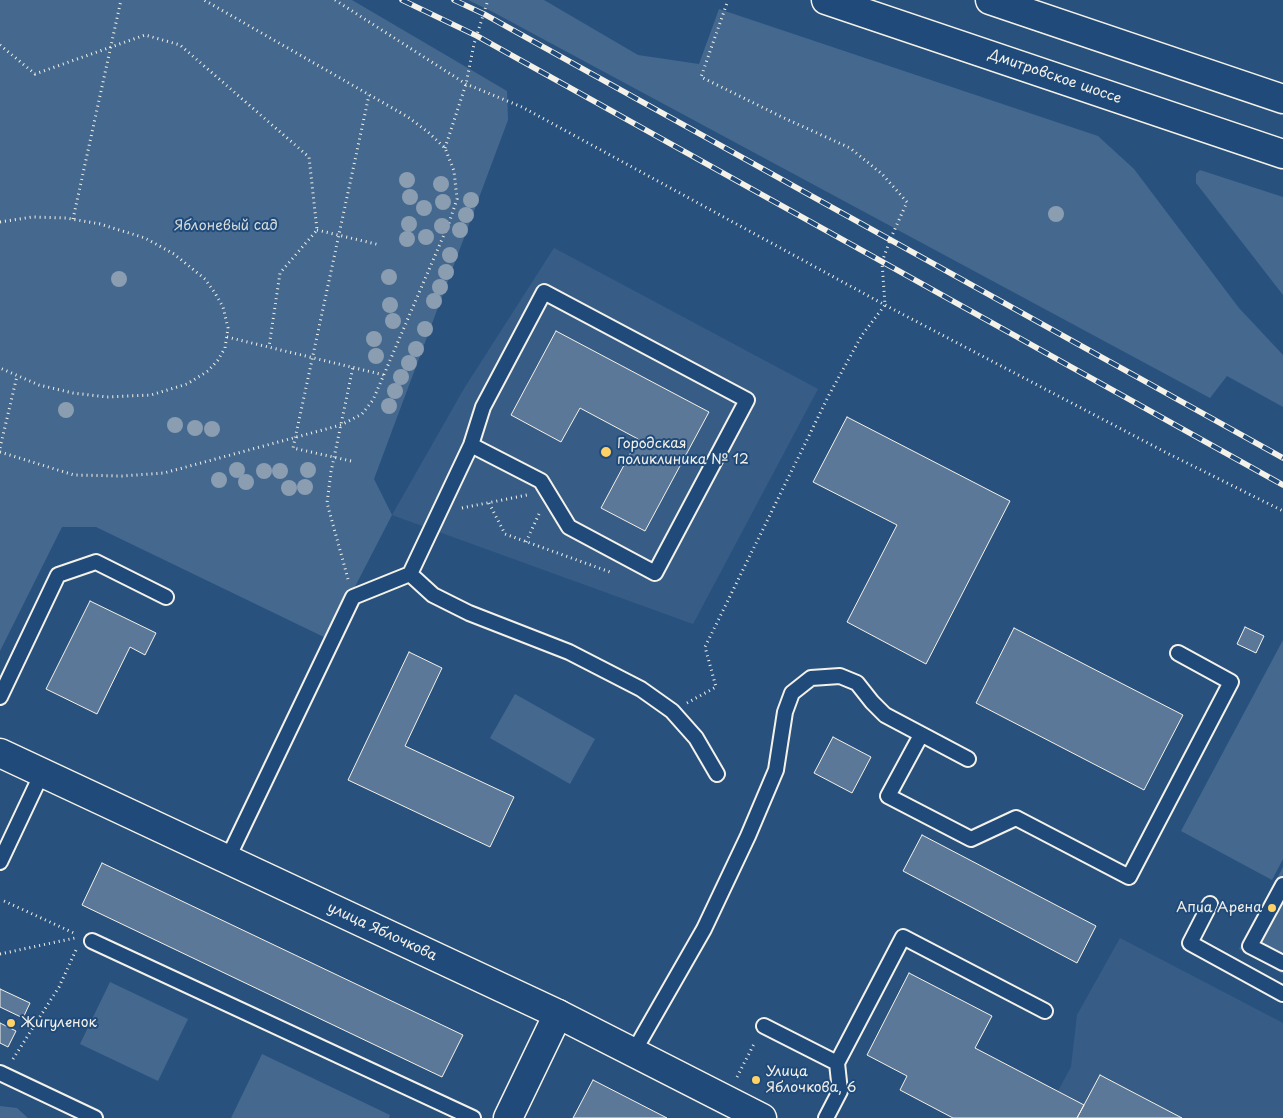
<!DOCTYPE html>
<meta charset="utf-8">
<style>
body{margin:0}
canvas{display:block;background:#28517e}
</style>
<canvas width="1283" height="1118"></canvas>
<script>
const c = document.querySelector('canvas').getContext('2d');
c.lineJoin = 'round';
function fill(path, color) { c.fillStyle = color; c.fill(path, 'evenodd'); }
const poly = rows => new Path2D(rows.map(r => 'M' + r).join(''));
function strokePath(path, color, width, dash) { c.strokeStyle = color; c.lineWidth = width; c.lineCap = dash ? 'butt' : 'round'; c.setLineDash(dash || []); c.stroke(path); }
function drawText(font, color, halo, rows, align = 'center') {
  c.font = font + ' "Playpen Sans",sans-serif'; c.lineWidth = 4; c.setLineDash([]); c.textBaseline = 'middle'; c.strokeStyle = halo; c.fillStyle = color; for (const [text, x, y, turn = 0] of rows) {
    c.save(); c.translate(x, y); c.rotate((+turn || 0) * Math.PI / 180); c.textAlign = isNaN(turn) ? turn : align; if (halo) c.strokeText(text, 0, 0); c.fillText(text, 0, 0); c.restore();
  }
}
fill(poly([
 [554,248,818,389,693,624,392,515,465,387],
 [1120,938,1283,1023,1283,1118,1077,1118,1084,1105,1058,1091,1071,1067,1077,1015]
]), '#375d86');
fill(poly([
 [0,0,352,0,507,91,508,120,374,479,392,515,328,639,96,527,62,527,0,651],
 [468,0,544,0,638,55,699,64,719,9,1098,136,1134,169,1239,308,1283,355,1283,407,1227,376,1210,398,491,11],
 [1200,170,1283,197,1283,295,1196,183,1196,174],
 [1283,640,1283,859,1272,880,1181,831],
 [515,694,595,739,570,784,490,738],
 [1283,867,1283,974,1239,949],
 [110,982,188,1019,158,1081,80,1044],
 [262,1054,390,1115,389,1118,231,1118],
 [0,1106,17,1108,28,1118,0,1118]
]), '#45688e');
const building = poly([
 [556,331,709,412,645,531,601,508,638,439,580,408,561,442,511,415,556,331],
 [847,417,1010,501,926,664,847,622,897,525,813,482,847,417],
 [90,601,156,633,145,655,130,647,97,714,46,689,90,601],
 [1245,627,1264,636,1256,653,1237,644,1245,627],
 [1014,628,1183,715,1144,790,976,703,1014,628],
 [409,652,442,668,405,746,514,797,490,847,348,780,409,652],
 [833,737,871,757,852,793,814,773,833,737],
 [922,835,1096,926,1077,963,903,871,922,835],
 [102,863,463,1035,442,1077,82,905,102,863],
 [909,973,992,1016,975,1048,1084,1105,1077,1118,953,1118,900,1090,907,1076,867,1055,909,973],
 [0,989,30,1003,23,1018,0,1007,0,989],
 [0,1023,16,1031,8,1047,0,1043,0,1023],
 [1100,1075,1182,1118,1077,1118,1100,1075],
 [593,1080,667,1118,573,1118,593,1080]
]);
fill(building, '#5b7899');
strokePath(building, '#f4f1e8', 1);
const lane = poly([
 [410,574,433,595,469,613,569,652,641,689,672,711,696,738,717,774],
 [0,697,58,575,96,562,166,597],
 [921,735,888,796,971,839,1016,818,1129,877,1231,682,1178,653],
 [227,860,353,597,410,574,471,445,483,407,544,292,747,400,655,573,569,527,541,481,471,445],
 [0,862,42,773],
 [1283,885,1250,946,1283,963],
 [1210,904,1190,943,1283,994],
 [92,941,473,1118],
 [764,1026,837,1063],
 [633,1053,704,929,748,836,776,770,785,712,792,693,811,678,840,676,857,683,872,702,885,715,968,759],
 [0,1073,95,1118],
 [826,1118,840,1091,837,1063,903,937,1045,1011]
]);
const street = poly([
 [508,1118,558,1014]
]);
const secondary = poly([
 [0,753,558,1014,762,1118]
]);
const primary = poly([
 [826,0,1283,154],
 [990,0,1283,99]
]);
strokePath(lane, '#f4f1e8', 18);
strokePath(street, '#f4f1e8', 31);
strokePath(secondary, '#f4f1e8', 31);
strokePath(primary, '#f4f1e8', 31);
strokePath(poly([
 [335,0,466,84,522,107,885,305,1165,452,1283,511],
 [0,45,35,74,145,35,180,45,309,157,317,230,280,273,269,347],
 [445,148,466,84,474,44,488,0],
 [73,219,121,0],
 [0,222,32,217,66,218,100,224,145,238,174,254,205,279,215,293,223,307,228,328,225,348,218,360,208,371,187,384,151,395,107,397,73,393,39,385,0,368],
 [317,230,380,245],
 [227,337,384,375],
 [0,448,17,376],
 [0,452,74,475,122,476,164,473,341,425,362,414,373,400,449,223,457,199,454,171,445,148,428,132,408,117,204,0],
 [351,461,293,448,369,95],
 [489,503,505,534,610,572],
 [462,508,527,495],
 [526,542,539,514],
 [348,579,327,503,331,472,353,367],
 [687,703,716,687,705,647,829,395,862,335,885,305,882,262,890,240,907,202,882,174,850,148,784,118,701,77,727,3],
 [4,901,76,934],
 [0,954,75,938],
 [13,1059,59,987,76,950],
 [737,1077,755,1042]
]), '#f4f1e8', 3, [1, 4]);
strokePath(lane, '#1f4a7a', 14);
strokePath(street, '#1f4a7a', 28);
strokePath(secondary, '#1f4a7a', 28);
strokePath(primary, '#1f4a7a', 28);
const rail = poly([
 [402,0,477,36,1283,485],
 [454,0,484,14,1283,458]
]);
strokePath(rail, '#f4f1e8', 5.5);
strokePath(rail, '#1f4a7a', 4, [11]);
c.fillStyle = '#8a9db1';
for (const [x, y] of [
 [407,180],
 [441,184],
 [410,197],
 [471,200],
 [443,202],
 [424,208],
 [1056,214],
 [466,215],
 [409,224],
 [442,226],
 [460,230],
 [426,237],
 [407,239],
 [450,255],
 [446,272],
 [389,277],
 [119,279],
 [440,287],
 [434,301],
 [390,305],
 [393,321],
 [425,329],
 [374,339],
 [416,349],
 [376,356],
 [409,363],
 [401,377],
 [395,391],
 [389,406],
 [66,410],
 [175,425],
 [195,428],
 [212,429],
 [237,470],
 [308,470],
 [264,471],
 [280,471],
 [219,480],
 [246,482],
 [305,487],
 [289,488]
]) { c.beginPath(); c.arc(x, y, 8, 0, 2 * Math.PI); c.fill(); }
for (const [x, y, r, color] of [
 [606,452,6,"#ffd166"],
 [1272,908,5,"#ffd166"],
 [11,1023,5,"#ffd166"],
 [756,1080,5,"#ffd166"]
]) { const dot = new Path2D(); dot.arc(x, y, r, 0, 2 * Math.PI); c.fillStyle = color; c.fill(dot); strokePath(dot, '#1f4a7a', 2); }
drawText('14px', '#f4f1e8', '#1f4a7a', [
 ["Дмитровское шоссе",1055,77,19],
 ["улица Яблочкова",382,932,25]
]);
drawText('14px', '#dadcda', '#1f4a7a', [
 ["Яблоневый сад",226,226]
]);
drawText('14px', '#f4f1e8', '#1f4a7a', [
 ["Городская",617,444],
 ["поликлиника № 12",617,460],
 ["Апиа Арена",1262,908,"right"],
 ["Жигуленок",21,1023],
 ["Улица",766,1072],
 ["Яблочкова, 6",766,1088]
], 'left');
</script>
